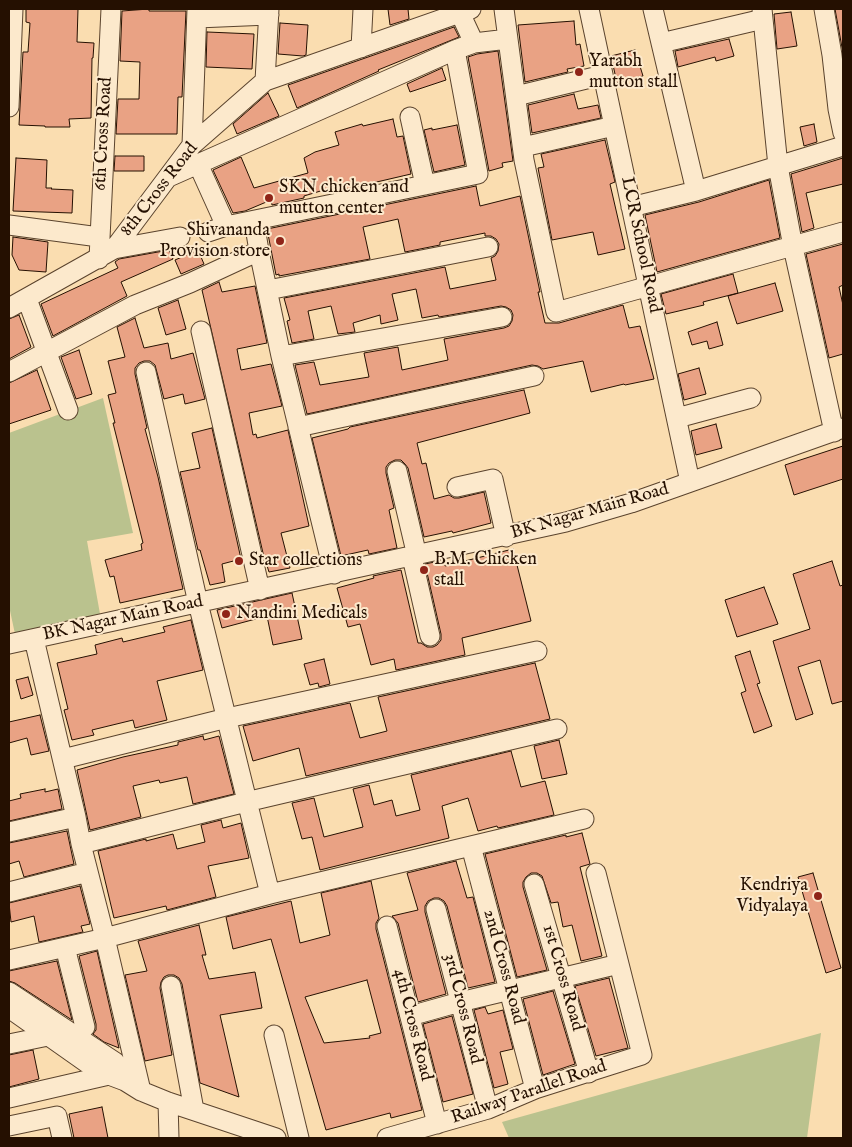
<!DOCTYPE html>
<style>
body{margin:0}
#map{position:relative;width:852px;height:1147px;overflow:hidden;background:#faddb0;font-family:"IM FELL English",serif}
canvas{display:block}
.frame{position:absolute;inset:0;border:10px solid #251001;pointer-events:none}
</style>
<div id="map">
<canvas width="852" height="1147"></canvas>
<div class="frame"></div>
</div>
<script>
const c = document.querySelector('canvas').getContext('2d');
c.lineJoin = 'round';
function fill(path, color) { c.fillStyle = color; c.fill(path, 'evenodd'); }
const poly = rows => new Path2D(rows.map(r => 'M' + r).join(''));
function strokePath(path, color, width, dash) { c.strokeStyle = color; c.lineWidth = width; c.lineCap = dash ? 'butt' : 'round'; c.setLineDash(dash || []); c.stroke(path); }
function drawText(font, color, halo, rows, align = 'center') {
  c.font = font + ' "IM FELL English",serif'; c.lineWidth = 4; c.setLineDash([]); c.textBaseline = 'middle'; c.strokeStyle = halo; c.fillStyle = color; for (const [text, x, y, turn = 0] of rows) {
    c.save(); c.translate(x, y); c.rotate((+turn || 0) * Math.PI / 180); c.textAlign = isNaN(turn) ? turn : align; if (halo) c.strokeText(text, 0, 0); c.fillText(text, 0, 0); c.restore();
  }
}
fill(poly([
 [103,398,133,533,87,541,100,614,15,634,9,606,9,433],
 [821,1033,807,1138,509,1138,502,1122]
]), '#bac28e');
const building = poly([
 [26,9,78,9,77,42,94,43,93,58,92,58,91,118,69,119,70,127,45,127,45,126,19,125,23,52,28,52,30,23,26,22,26,9],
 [149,9,149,11,186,11,182,97,178,97,177,134,116,134,118,99,139,99,140,62,120,61,122,11,149,9],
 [388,9,408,9,409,19,390,25,388,9],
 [835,9,843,9,843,54,843,53,835,9],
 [791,12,797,46,777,49,774,14,791,12],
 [574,21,576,45,580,44,584,66,567,69,568,72,525,82,518,25,574,21],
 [280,23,308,25,306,55,303,56,278,54,280,23],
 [454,27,459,37,378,70,379,71,297,108,288,85,454,27],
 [207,32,254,34,252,69,206,67,207,32],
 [729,39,734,56,716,61,715,57,678,67,675,51,729,39],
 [635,50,643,76,617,83,611,56,635,50],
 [498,51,513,161,502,163,503,167,489,171,468,57,477,54,498,51],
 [442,68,446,80,410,92,407,84,442,68],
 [268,93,279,116,237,134,233,124,268,93],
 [574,94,578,109,598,105,601,118,532,133,528,105,574,94],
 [393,119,397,137,403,136,411,174,338,191,337,186,304,196,304,198,272,205,271,200,245,211,233,213,213,170,241,157,254,188,308,173,304,158,315,152,339,145,335,132,362,124,363,126,393,119],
 [814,124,817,142,804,146,800,127,814,124],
 [457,125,465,165,434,172,424,130,432,128,432,130,457,125],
 [605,140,615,182,610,184,625,249,598,255,593,232,552,240,538,168,544,167,541,154,605,140],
 [115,156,144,156,144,171,114,171,115,156],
 [16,158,47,160,46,188,52,188,51,189,73,190,72,213,13,211,16,158],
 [843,158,843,184,806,193,814,228,802,232,791,174,843,158],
 [769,180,780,238,657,272,645,215,699,202,769,180],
 [476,186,480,206,520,196,540,292,538,292,545,323,559,323,623,305,629,328,640,326,654,379,625,385,624,384,591,392,583,361,543,369,538,366,532,365,307,414,295,365,314,362,320,385,369,377,364,353,398,347,402,370,448,360,444,339,504,328,509,326,512,321,513,315,511,310,506,307,501,306,439,317,438,315,422,318,416,289,392,294,398,320,381,324,380,315,353,323,355,332,338,334,331,306,308,311,314,339,292,343,287,321,290,320,284,298,445,267,450,289,496,280,491,258,495,256,498,251,499,244,496,239,491,236,485,236,485,233,440,242,440,245,405,252,398,219,363,227,370,259,279,276,279,274,276,275,267,229,476,186],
 [13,237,48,242,46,272,19,270,12,255,13,237],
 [843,244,843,285,839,287,843,305,843,354,829,358,806,254,843,244],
 [169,250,173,259,121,282,127,296,53,336,41,304,118,268,115,262,119,259,169,250],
 [198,250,204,264,181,274,175,260,198,250],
 [733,274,738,293,703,302,704,305,666,314,661,294,733,274],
 [219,282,222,292,255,286,267,343,237,349,241,370,271,364,282,406,249,413,253,435,256,434,257,438,288,430,309,526,281,533,290,568,269,572,263,553,202,290,219,282],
 [775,283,783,311,737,324,728,296,775,283],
 [178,300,186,329,166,335,158,308,178,300],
 [19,315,31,347,9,359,9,319,19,315],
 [135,318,144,348,168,343,171,359,193,353,205,399,185,404,183,394,164,399,155,365,150,361,144,361,139,363,135,368,135,374,147,428,145,429,158,477,183,589,120,603,114,576,110,577,105,560,142,550,141,544,143,543,113,423,115,423,108,395,116,393,108,361,125,357,117,327,135,318],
 [717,322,723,345,709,349,707,341,692,345,688,332,717,322],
 [79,350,92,394,76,399,61,357,79,350],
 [699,368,706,394,684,400,678,374,699,368],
 [37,370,51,410,9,424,9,383,37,370],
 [524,390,530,413,417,443,422,464,426,463,434,499,449,495,454,498,459,498,484,492,491,523,453,533,452,531,424,537,408,468,405,464,401,460,395,460,389,463,386,467,386,473,394,508,389,510,397,548,369,554,368,550,341,556,312,438,348,429,350,427,524,390],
 [716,424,722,448,696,455,691,431,716,424],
 [212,428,241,559,222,564,225,582,210,585,200,550,198,550,180,472,200,468,192,433,212,428],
 [843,446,843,479,794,495,785,465,843,446],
 [513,549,531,621,462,638,465,655,396,670,394,659,371,665,360,624,348,627,337,588,374,578,373,576,401,570,418,643,421,643,427,647,433,647,437,645,441,640,441,634,425,564,444,560,445,566,513,549],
 [832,561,840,586,843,585,843,701,832,704,820,660,798,667,813,714,796,720,773,641,810,629,793,574,832,561],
 [764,587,778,624,737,637,725,600,764,587],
 [292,593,302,639,273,645,267,616,222,628,217,610,292,593],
 [191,620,203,670,157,681,167,720,135,728,133,720,92,730,94,735,72,740,64,710,68,709,57,663,97,654,95,645,122,638,123,642,165,632,163,627,191,620],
 [750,651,760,683,757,684,772,726,754,733,741,693,746,691,735,656,750,651],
 [324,659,330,684,319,687,318,683,310,685,304,664,324,659],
 [535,663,550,719,306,776,299,748,253,761,243,726,350,703,360,738,387,731,378,697,535,663],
 [28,677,33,695,21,699,16,680,28,677],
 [40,715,49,751,31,755,27,738,9,743,9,722,40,715],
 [203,736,204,740,219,736,234,794,193,804,187,777,160,783,159,780,133,786,141,817,90,830,77,770,123,757,178,745,178,742,203,736],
 [559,740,567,774,542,779,534,746,559,740],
 [511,751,521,787,545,781,554,815,498,828,497,826,478,831,468,798,442,806,449,838,320,870,312,837,302,839,292,803,314,798,324,837,363,827,353,789,369,785,374,805,392,800,396,816,420,810,411,775,511,751],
 [45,789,45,792,58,789,62,809,9,821,9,801,21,798,20,794,45,789],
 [221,820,223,828,241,823,249,858,208,866,216,897,167,910,166,906,114,918,98,851,146,839,146,841,173,834,177,849,205,842,201,825,221,820],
 [67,831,74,864,24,877,19,861,9,864,9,843,67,831],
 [582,833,590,864,580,867,602,956,581,961,572,925,563,927,558,902,551,903,542,876,537,873,531,873,526,877,523,882,523,887,547,970,517,977,485,854,566,835,566,837,582,833],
 [456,861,467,898,473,897,495,982,468,988,447,906,444,901,439,898,434,898,428,901,425,906,425,912,446,994,418,1002,398,923,392,916,418,910,407,873,456,861],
 [813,873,841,968,826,973,798,877,813,873],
 [371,881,379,918,376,923,376,929,422,1110,391,1118,390,1113,326,1130,271,939,233,949,226,917,291,901,300,943,330,935,321,893,371,881],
 [367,980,381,1033,369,1036,370,1038,324,1043,305,997,367,980],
 [80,886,90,924,81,926,83,932,39,942,34,916,11,922,9,903,80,886],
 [199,925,206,955,202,955,209,979,255,972,262,1008,220,1015,239,1097,200,1083,182,984,179,978,174,975,168,975,164,977,161,982,160,988,172,1055,145,1061,125,975,147,971,138,941,199,925],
 [97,951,119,1048,104,1042,93,1034,96,1030,96,1024,79,956,97,951],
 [57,961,72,1020,15,983,9,981,9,971,57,961],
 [609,978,628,1048,596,1056,575,986,609,978],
 [553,991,575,1064,543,1075,523,999,553,991],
 [485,1007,488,1014,503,1010,513,1049,500,1052,508,1084,494,1088,474,1010,485,1007],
 [452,1016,473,1094,443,1102,423,1024,452,1016],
 [33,1050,39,1079,9,1087,9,1055,33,1050],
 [102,1107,108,1138,74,1138,69,1114,102,1107]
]);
fill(building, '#e9a284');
strokePath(building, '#251001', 1);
const minor = poly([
 [504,9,524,160,556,312,843,232],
 [589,9,690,482],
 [653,9,696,191],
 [762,9,778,166,793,247,834,432],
 [824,9,832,55,838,109,843,133],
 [197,18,269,15],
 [474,43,508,39],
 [661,43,763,19],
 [361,48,363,9],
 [265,81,471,9],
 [516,96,603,75],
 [9,107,13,9],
 [410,117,425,185],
 [192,145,197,9],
 [523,147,614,126],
 [198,164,226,226],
 [171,176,455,50],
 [631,207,696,191,843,146],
 [254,221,259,251,281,356,334,574],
 [9,225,99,237],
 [208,232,226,226,478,174,455,50,474,43,460,13],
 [114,249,180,237],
 [99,259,111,9],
 [268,290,488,247],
 [27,299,68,410],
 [9,308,114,249,192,145,265,81,269,9],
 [201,331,260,590],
 [281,356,502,317],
 [9,372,135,305,190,283,259,251],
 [146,372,198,603,270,894],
 [677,418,751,398],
 [298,427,534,376],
 [397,471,417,556],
 [457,487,493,479,506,537],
 [412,557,430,636],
 [34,639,76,817,81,844,105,938,141,1091],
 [9,644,566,522,631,503,843,428],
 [63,759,227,718,537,651],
 [9,832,76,817],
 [81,844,246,802,557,729],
 [471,846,535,1089],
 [534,884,589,1073],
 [9,892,88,872],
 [436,909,488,1109],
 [387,926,437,1124],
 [65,947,85,1027],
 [9,960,105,938,270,894,584,819],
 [171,986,194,1110],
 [9,992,115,1062,125,1081],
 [9,1008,87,1063,109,1075,125,1081,141,1091,168,1102,276,1138],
 [410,1016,460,1002,619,964],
 [274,1035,299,1138],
 [9,1044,48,1036,53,1029],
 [9,1098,109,1075,111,1069],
 [168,1102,169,1138],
 [9,1126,57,1116,62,1138],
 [387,1138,488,1109,535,1089,642,1055,596,873]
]);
strokePath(minor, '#5a432d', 21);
strokePath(minor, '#fce9cc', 19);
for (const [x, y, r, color] of [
 [579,72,5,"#8f2418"],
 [269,198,5,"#8f2418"],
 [280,241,5,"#8f2418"],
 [239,561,5,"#8f2418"],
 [424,570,5,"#8f2418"],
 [226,614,5,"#8f2418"],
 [818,896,5,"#8f2418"]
]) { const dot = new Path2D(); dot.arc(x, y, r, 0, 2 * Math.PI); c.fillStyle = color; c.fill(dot); strokePath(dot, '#fce9cc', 2); }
drawText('18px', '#251001', '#fce9cc', [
 ["Yarabh",589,62],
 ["mutton stall",589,83],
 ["SKN chicken and",279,188],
 ["mutton center",279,209],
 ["Shivananda",270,231,"right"],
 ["Provision store",270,252,"right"],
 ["B.M. Chicken",434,560],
 ["stall",434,581],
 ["Star collections",249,561],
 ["Nandini Medicals",236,614],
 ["Kendriya",808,886,"right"],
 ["Vidyalaya",808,907,"right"]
], 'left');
drawText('18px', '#251001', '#fce9cc', [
 ["6th Cross Road",104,134,-87],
 ["8th Cross Road",160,190,-52],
 ["LCR School Road",640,245,78],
 ["BK Nagar Main Road",590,512,-16],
 ["BK Nagar Main Road",123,619,-12],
 ["2nd Cross Road",503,967,75],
 ["1st Cross Road",562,978,74],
 ["3rd Cross Road",462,1009,76],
 ["4th Cross Road",412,1025,76],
 ["Railway Parallel Road",529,1093,-19]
]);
</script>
